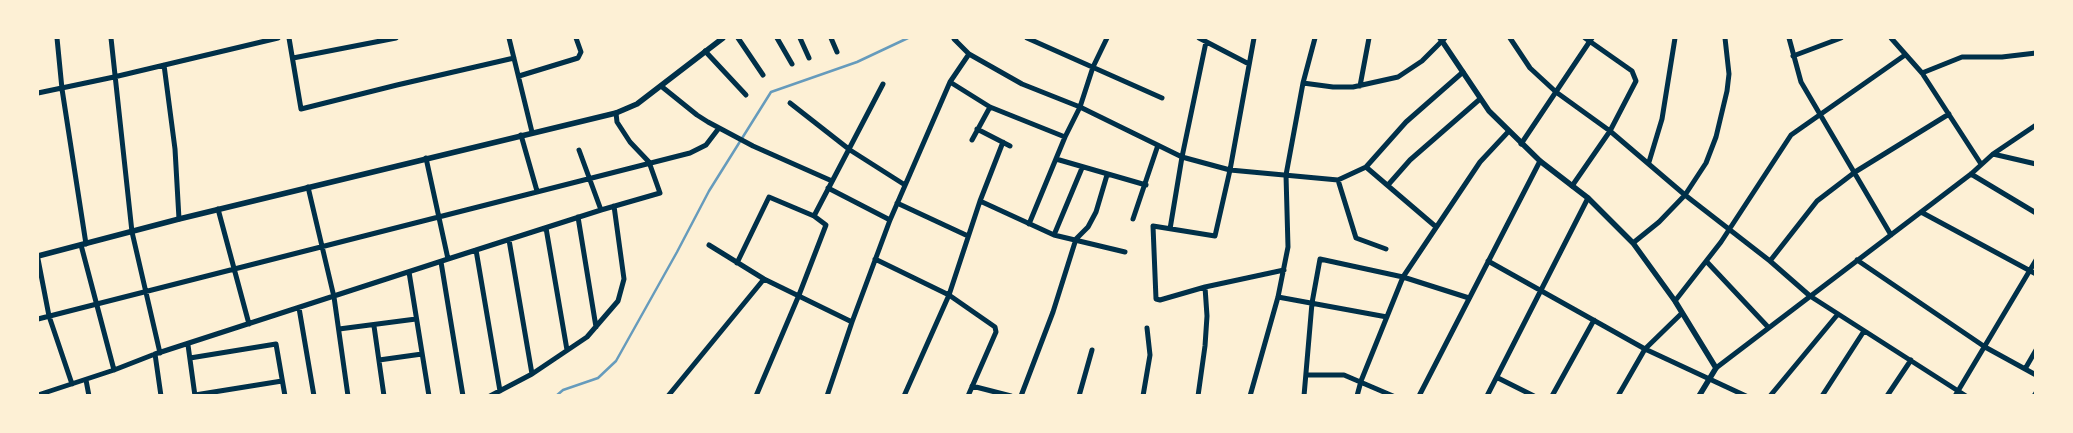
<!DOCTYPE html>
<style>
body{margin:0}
#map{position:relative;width:2073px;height:433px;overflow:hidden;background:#fdf0d5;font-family:"PT Sans",sans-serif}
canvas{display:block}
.frame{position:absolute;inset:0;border:39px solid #fdf0d5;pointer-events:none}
</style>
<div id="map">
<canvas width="2073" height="433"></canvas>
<div class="frame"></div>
</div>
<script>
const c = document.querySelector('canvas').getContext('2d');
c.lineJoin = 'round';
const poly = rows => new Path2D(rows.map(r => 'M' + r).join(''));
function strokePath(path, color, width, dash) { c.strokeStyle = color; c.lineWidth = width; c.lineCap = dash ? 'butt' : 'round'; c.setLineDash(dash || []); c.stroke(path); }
strokePath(poly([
 [556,396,563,390,598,378,616,361,677,252,709,191,771,92,857,62,908,38]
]), '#669bbc', 2.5);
strokePath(poly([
 [57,38,62,89,86,244],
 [111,38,132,232,160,353],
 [289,38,301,109,397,85,514,58],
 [509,38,532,132],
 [738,38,763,75],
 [777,38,792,64],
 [800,38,809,58],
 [831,38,837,52],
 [956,38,954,39,969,54,1022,84,1080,107,1182,157,1230,170,1338,180,1366,167,1406,122,1463,72],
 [1027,38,1162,98],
 [1199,38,1249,64],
 [1254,38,1230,170,1215,236,1153,226,1156,299,1160,300,1205,287,1284,270],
 [1510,38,1530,68,1556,92,1610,131,1685,195,1770,261,1810,296,1966,396],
 [1789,38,1801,82,1891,235],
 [1891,38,1922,73,1981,164],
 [705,51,746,95],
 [1793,56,1841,38],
 [293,58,396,38],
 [164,65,175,149,179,219],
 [1922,73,1962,57,2002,57,2036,53],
 [519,76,578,58,581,52,576,38],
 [950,82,990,107,1065,137],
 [1303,83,1333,87,1353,87,1398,77,1422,61,1445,38],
 [661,86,697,115,708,122,753,146,832,181],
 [1360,86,1369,38],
 [38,93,114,77,278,38],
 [790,103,850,150,905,185],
 [977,129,1010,146],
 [521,135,537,191],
 [972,140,990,107],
 [1521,144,1592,38],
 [579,150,601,210],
 [1993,154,2036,164],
 [426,158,448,259],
 [1056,159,1146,185],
 [1649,162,1662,119,1675,38],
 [1366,167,1435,226],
 [1971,174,2036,213],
 [1338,180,1356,238,1386,249],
 [1388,185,1410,160,1480,99],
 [1572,186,1610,131,1636,81,1632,71,1585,38],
 [308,187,334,297,348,396],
 [828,188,890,220],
 [980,201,1054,235,1125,252],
 [897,203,968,236],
 [218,209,249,324],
 [1921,212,2036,274],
 [814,216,883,84],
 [578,217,596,327],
 [1133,219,1158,145],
 [1029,224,1065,137,1080,107,1093,67,1107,38],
 [546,228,567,350],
 [1170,229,1182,157,1206,42],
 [1054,235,1082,168],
 [509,240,532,374],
 [1633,243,1659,222,1685,195,1706,163,1716,137,1727,91,1729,74,1725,38],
 [81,245,114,370],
 [709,245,764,279,852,322],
 [476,250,500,391],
 [38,259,49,316,72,384],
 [875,259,949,295,995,327,996,332,968,396],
 [1857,260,1985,347,2036,375],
 [1488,261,1645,349,1746,396],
 [1770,261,1817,201,1855,172,1949,114],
 [441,262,463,396],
 [1707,262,1768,327],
 [737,263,769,197,814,216,826,225,799,295,756,396],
 [409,272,429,396],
 [1278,297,1387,317],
 [1675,301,1721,242,1791,135,1905,55],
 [299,308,314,396],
 [38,319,690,153,706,145,719,128],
 [374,326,384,396],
 [339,329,416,319],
 [188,345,195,396],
 [155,354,161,396],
 [190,358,276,344,285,396],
 [379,360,422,354],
 [1716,368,1971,174,1993,154,2036,125],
 [2025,369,2036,350],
 [1306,375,1344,375,1393,396],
 [1498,378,1534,396],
 [86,380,89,396],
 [972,386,1011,396],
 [38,395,114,370,155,354,448,259,601,210,660,193,649,162,630,142,617,122,616,113],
 [195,395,282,381],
 [490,396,532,374,587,337,618,301,624,279,614,206],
 [668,396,764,279],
 [827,396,852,322,890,220,950,82,969,54],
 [904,396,949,295,980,201,1003,142],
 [1021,396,1053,312,1076,239,1088,227,1096,212,1107,175],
 [1079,396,1092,350],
 [1143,396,1150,355,1147,328],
 [1198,396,1205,346,1207,316,1205,287],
 [1250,396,1278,297,1288,247,1286,175,1303,83,1315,38],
 [1304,396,1312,303,1320,259,1403,277,1469,298],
 [1357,396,1361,381,1403,277,1480,162,1508,132],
 [1419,396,1540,161],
 [1487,396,1588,198],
 [1552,396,1594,320],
 [1618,396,1645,349,1682,313],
 [1770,396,1838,314],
 [1822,396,1864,331],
 [1887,396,1911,360],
 [1955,396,2036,260],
 [2034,396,2036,393]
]), '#003049', 5);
strokePath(poly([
 [1440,38,1489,111,1540,161,1588,198,1633,243,1675,301,1716,368,1699,396],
 [38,256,179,219,616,113,637,104,723,38]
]), '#003049', 5.5);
</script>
